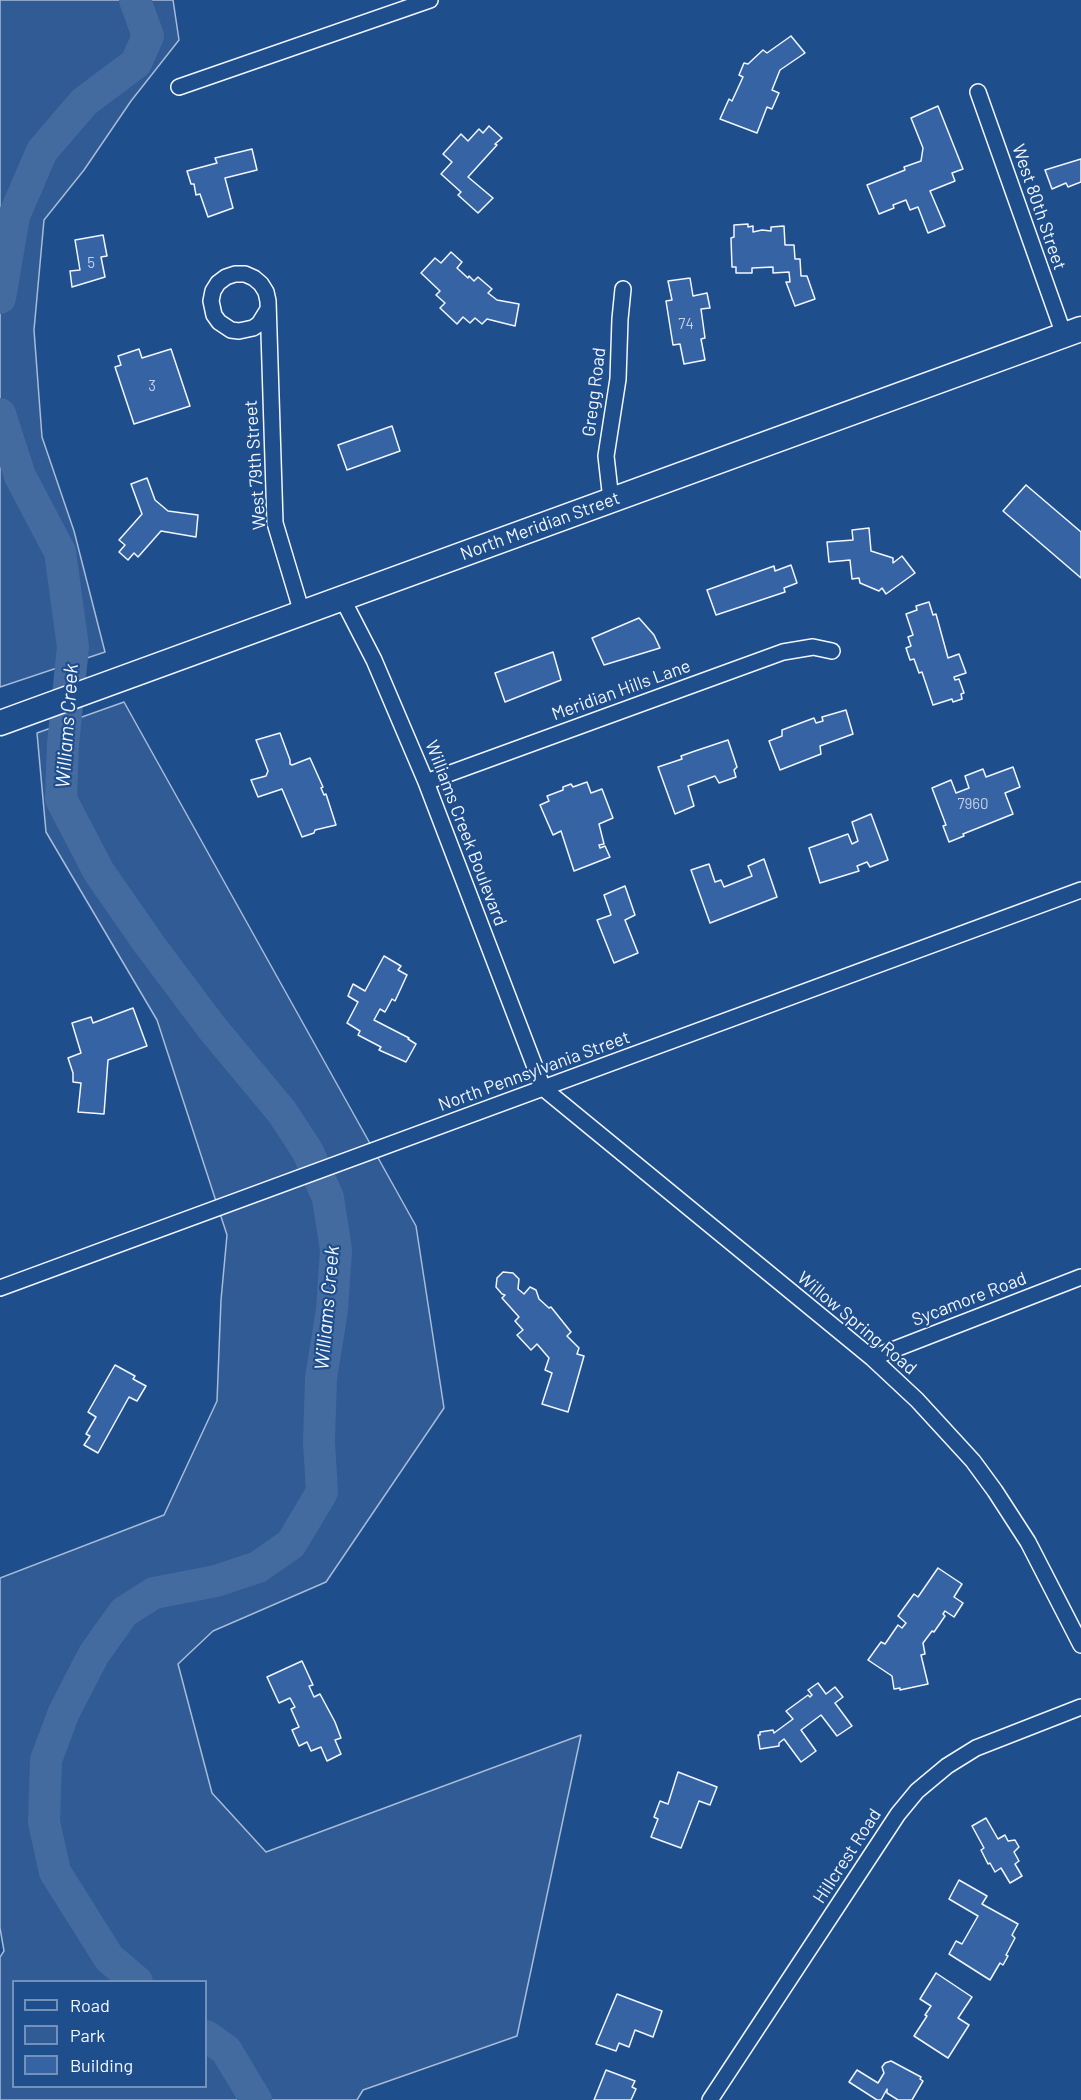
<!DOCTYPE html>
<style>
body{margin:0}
#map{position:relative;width:1081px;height:2100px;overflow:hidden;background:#1f4e8c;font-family:Barlow,sans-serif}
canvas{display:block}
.legend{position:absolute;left:12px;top:1980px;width:195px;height:108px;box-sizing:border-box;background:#1f4e8c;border:2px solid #7391ba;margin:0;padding:8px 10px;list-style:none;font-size:18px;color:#f2f6ff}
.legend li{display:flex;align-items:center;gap:12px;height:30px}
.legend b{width:30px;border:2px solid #7391ba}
</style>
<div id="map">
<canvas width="1081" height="2100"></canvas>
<ul class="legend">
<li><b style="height:8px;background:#1f4e8c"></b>Road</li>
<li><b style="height:16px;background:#305b95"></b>Park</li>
<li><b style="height:16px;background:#3563a3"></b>Building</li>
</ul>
</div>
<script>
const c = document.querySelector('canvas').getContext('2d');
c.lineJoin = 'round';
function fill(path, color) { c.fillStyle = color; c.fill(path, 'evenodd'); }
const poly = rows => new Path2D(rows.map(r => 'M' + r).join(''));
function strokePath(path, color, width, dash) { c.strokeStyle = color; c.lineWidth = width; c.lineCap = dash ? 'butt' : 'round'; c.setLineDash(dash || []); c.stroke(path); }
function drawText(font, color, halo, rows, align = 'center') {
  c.font = font + ' Barlow,sans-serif'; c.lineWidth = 4.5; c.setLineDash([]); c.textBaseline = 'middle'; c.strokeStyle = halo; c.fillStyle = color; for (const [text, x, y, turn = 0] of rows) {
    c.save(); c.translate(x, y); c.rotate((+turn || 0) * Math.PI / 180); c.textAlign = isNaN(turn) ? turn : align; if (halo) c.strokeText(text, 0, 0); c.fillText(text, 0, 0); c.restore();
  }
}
const green = poly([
 [0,0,173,0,179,40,131,101,84,170,44,220,34,330,42,437,74,531,105,652,0,687,0,0],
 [124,702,416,1226,444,1408,326,1582,213,1631,178,1664,212,1793,266,1852,581,1735,517,2036,363,2090,357,2100,0,2100,0,1957,4,1951,0,1928,0,1578,164,1515,217,1401,221,1300,227,1235,157,1020,46,832,37,733,124,702],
 [14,1982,206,1982,206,2086,14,2086,14,1982]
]);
fill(green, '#305b95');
strokePath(green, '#a8bbd7', 1.5);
strokePath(poly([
 [0,298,14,216,42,151,84,102,136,63,148,36,135,0],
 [0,414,20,476,60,552,73,647,63,744,61,799,99,872,149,944,212,1028,282,1112,308,1152,328,1198,336,1250,332,1310,321,1378,319,1442,322,1492,291,1544,258,1567,216,1581,154,1593,124,1612,94,1654,64,1712,46,1760,44,1822,55,1872,109,1958,137,1982],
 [206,2036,226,2050,256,2100]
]), '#446ba0', 32);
const building = poly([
 [791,36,805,53,780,70,772,90,779,93,772,109,767,107,757,133,720,119,729,99,732,101,743,77,739,75,744,63,748,64,763,50,767,53,791,36],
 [938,106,963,169,952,173,955,181,930,191,945,226,928,233,918,207,910,210,906,200,893,205,894,208,879,214,867,185,905,170,904,167,921,161,923,148,911,118,938,106],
 [489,126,502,138,495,144,497,145,468,177,493,198,478,213,458,195,461,192,441,174,452,162,443,154,461,134,468,141,479,129,483,133,489,126],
 [252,149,257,170,225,178,233,208,208,217,200,194,196,195,194,184,191,184,187,171,217,163,215,158,252,149],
 [1081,159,1081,182,1068,187,1066,183,1052,189,1045,170,1081,159],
 [748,224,748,227,753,226,753,232,762,230,771,231,771,227,784,226,785,245,794,245,795,259,800,259,801,276,807,276,815,299,795,306,786,282,790,282,789,272,773,273,773,267,752,268,752,273,736,273,736,267,732,267,731,238,734,237,734,225,748,224],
 [103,235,107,256,101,257,105,277,72,287,70,271,80,270,75,240,103,235],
 [451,252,462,262,457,268,468,278,469,276,474,281,478,277,492,289,488,293,497,300,519,304,515,326,487,319,482,324,475,318,470,323,463,317,457,324,440,308,445,303,436,295,440,291,421,273,435,258,441,263,451,252],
 [690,278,693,296,707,293,710,308,701,309,705,338,701,339,705,360,684,364,680,344,673,345,666,301,672,300,668,281,690,278],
 [139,349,142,358,171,349,190,406,134,424,115,367,121,365,118,356,139,349],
 [392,426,400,451,347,470,338,445,392,426],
 [147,478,155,500,168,511,198,515,196,537,161,531,138,557,134,553,128,560,119,552,125,545,119,540,142,514,131,484,147,478],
 [1026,485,1081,532,1081,578,1003,511,1026,485],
 [869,528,871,551,893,558,893,563,902,556,915,573,886,594,882,588,879,591,860,583,859,578,852,579,850,560,829,562,827,542,853,540,852,530,869,528],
 [791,565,797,583,784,588,785,592,716,615,707,590,774,566,775,571,791,565],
 [929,602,933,615,936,614,948,658,959,654,966,673,954,677,955,680,959,679,964,693,961,694,962,699,953,702,952,699,933,705,922,672,919,673,914,659,910,660,906,648,911,646,908,637,913,635,906,614,917,610,916,606,929,602],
 [639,618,654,635,660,648,604,665,592,638,639,618],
 [553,652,561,680,505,702,495,673,553,652],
 [846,710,853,734,820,746,821,754,780,770,769,741,782,736,782,730,814,718,816,723,823,721,822,717,846,710],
 [280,733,290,760,290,764,292,765,310,758,323,787,321,788,324,795,326,794,336,825,315,830,314,833,302,837,282,789,258,797,251,780,266,776,268,771,256,740,280,733],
 [728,740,737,767,734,770,736,777,719,783,715,776,688,786,694,806,675,814,658,767,682,759,681,756,695,751,728,740],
 [1013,767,1020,787,1005,793,1013,814,963,834,964,836,949,842,943,826,946,825,932,788,951,780,956,793,969,788,965,776,983,769,986,777,1013,767],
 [587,782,591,793,602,789,613,818,599,824,604,844,599,845,600,848,605,846,610,857,574,871,561,831,553,835,540,805,549,801,547,796,563,790,563,787,571,784,573,787,587,782],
 [871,814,888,860,870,867,867,862,857,866,859,871,820,883,809,848,848,834,852,844,858,841,852,822,871,814],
 [764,859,777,897,710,923,691,870,709,864,715,882,721,880,724,887,752,876,748,866,764,859],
 [625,886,635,915,625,920,638,953,614,963,597,920,611,915,604,895,625,886],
 [384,956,401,966,398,970,407,975,395,1001,392,999,385,1012,380,1009,374,1020,409,1038,408,1039,416,1044,406,1062,379,1050,381,1047,358,1035,360,1031,347,1023,358,1002,348,996,353,984,365,991,384,956],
 [133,1008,147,1046,108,1060,104,1114,78,1112,81,1083,73,1082,73,1073,68,1058,81,1053,72,1023,91,1017,93,1023,133,1008],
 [503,1272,513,1273,519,1279,518,1289,524,1294,530,1287,536,1290,539,1299,549,1308,551,1307,571,1332,567,1336,579,1348,577,1354,584,1356,568,1412,542,1404,552,1373,545,1370,549,1358,537,1344,531,1350,517,1335,523,1330,515,1321,519,1317,502,1298,505,1295,502,1294,496,1287,497,1278,503,1272],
 [115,1365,135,1376,133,1379,146,1386,137,1401,129,1397,98,1453,84,1445,90,1436,86,1434,96,1417,88,1412,115,1365],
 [938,1568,962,1584,954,1597,963,1603,954,1617,945,1611,943,1614,945,1616,934,1632,932,1631,923,1643,925,1654,921,1655,928,1684,900,1690,900,1688,894,1689,892,1676,868,1660,881,1642,885,1644,898,1625,902,1628,906,1623,898,1616,914,1594,918,1597,938,1568],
 [302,1661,313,1685,309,1686,314,1697,320,1694,335,1722,341,1738,335,1740,341,1754,327,1761,321,1747,311,1751,307,1742,299,1746,292,1730,299,1727,291,1709,295,1707,290,1698,279,1703,267,1677,302,1661],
 [818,1683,826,1694,835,1687,843,1697,835,1703,852,1726,837,1736,821,1715,801,1730,816,1751,801,1762,784,1739,779,1743,779,1746,760,1749,758,1735,760,1735,760,1732,773,1730,774,1733,793,1719,786,1711,808,1695,810,1697,812,1695,808,1690,818,1683],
 [678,1772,717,1787,710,1805,699,1801,681,1848,651,1837,658,1819,654,1817,660,1801,668,1804,678,1772],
 [986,1818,998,1839,1005,1835,1008,1841,1015,1840,1019,1847,1014,1852,1019,1861,1015,1864,1022,1876,1010,1883,1001,1868,995,1872,990,1863,988,1864,981,1850,984,1848,972,1826,986,1818],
 [959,1880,987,1896,982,1904,1018,1924,1012,1935,1015,1938,1006,1955,1008,1956,1003,1965,1000,1963,990,1980,949,1954,956,1941,962,1944,978,1916,949,1899,959,1880],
 [936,1973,972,1997,958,2018,969,2025,948,2058,914,2036,927,2016,925,2015,931,2006,920,1999,936,1973],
 [617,1994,662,2011,653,2037,635,2030,629,2047,619,2043,616,2051,596,2044,617,1994],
 [891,2061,921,2077,920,2079,923,2081,912,2100,898,2100,887,2093,887,2089,881,2100,877,2100,849,2082,857,2070,878,2083,884,2073,882,2067,885,2063,891,2061],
 [606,2070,635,2081,632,2087,636,2089,631,2100,594,2100,606,2070]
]);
fill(building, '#3563a3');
strokePath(building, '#f2f6ff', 1.5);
const street = poly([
 [179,87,430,0],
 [978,92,1064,335],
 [267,311,259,324,253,328,239,331,231,330,219,322,214,315,211,301,213,291,218,283,226,277,235,274,245,274,254,278,261,284,266,292,268,301,275,523,302,613],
 [611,500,606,456,618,379,620,319,623,289],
 [342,598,374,660,426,782,543,1088,872,1358,917,1400,973,1461,995,1491,1028,1542,1081,1645],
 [426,782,783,652,813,647,832,651],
 [0,1288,1081,890],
 [872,1358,1081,1277],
 [710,2100,898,1814,917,1791,947,1766,976,1748,1081,1707]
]);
const primary = poly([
 [0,723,1081,329]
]);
strokePath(street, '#f2f6ff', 18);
strokePath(primary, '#f2f6ff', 27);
strokePath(street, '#1f4e8c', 15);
strokePath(primary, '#1f4e8c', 24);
drawText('15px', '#c3d1e8', null, [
 ["5",91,263],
 ["74",686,324],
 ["3",152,386],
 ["7960",973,804]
]);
drawText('18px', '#f2f6ff', '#1f4e8c', [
 ["West 80th Street",1039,207,71],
 ["Gregg Road",594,392,-83],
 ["West 79th Street",255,465,-94],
 ["North Meridian Street",540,526,-20],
 ["Meridian Hills Lane",621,690,-20],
 ["Williams Creek Boulevard",466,833,69],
 ["North Pennsylvania Street",534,1071,-20],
 ["Sycamore Road",969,1299,-21],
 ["Willow Spring Road",857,1323,40],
 ["Hillcrest Road",847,1856,-57]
]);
drawText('italic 20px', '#f2f6ff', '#1f4e8c', [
 ["Williams Creek",67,726,-86],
 ["Williams Creek",327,1308,-85]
]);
</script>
